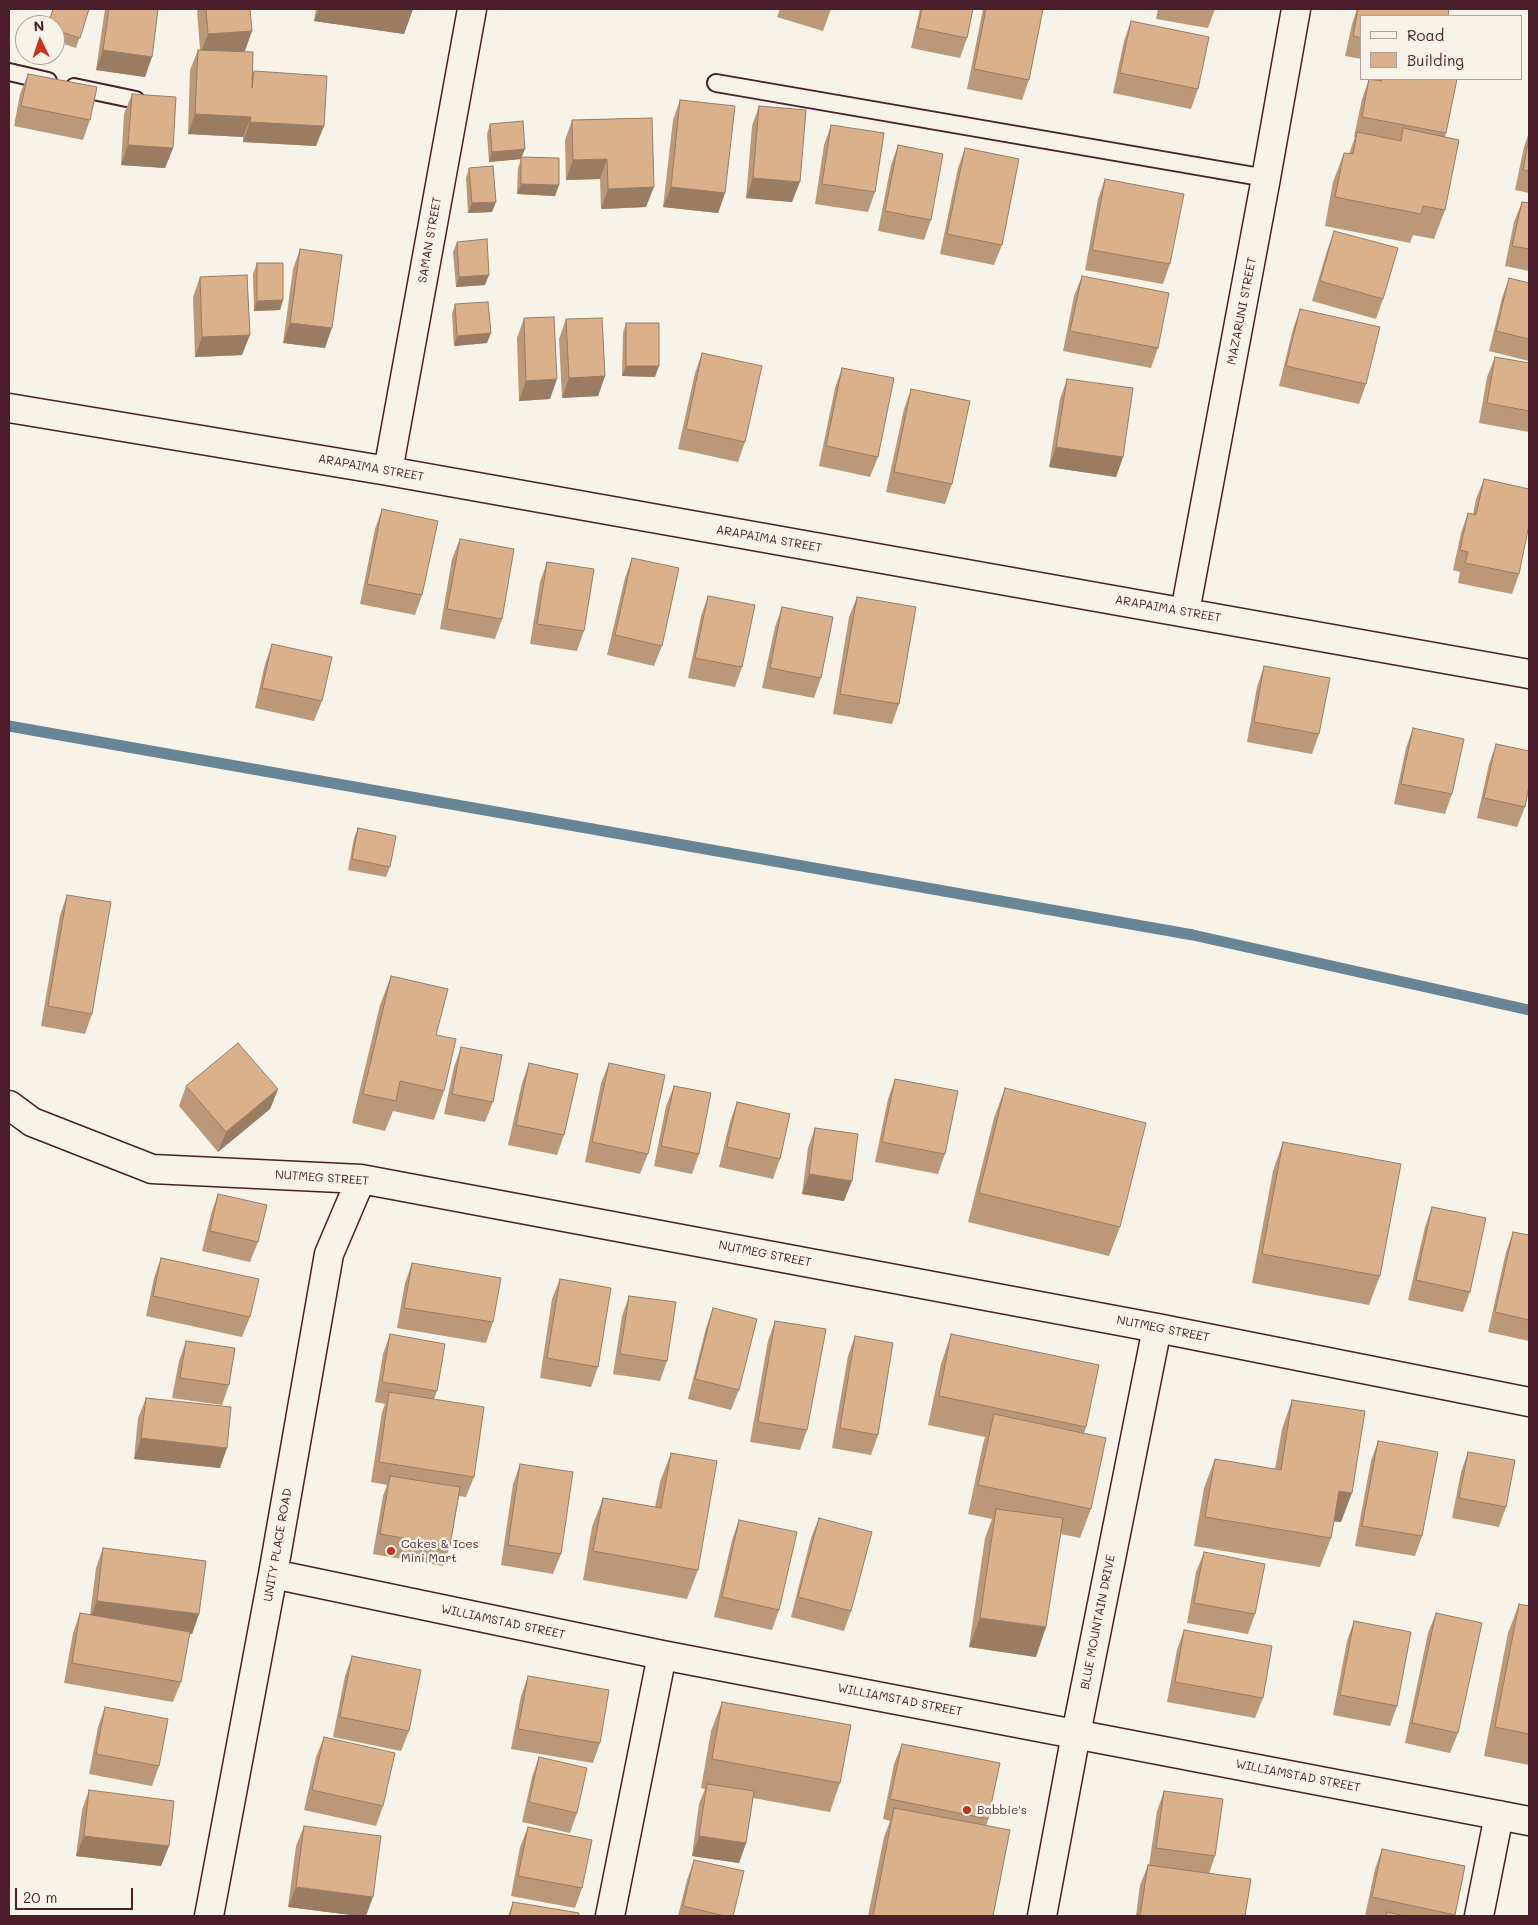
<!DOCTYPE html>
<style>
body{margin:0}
#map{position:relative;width:1538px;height:1925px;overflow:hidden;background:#f7f3e8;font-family:Mali,sans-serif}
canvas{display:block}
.frame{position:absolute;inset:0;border:10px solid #4a1f2b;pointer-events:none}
.legend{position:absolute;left:1360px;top:15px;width:162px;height:65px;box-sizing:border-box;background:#f7f3e8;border:1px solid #b29e9c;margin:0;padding:6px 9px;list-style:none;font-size:15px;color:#4a1f2b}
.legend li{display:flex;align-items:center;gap:10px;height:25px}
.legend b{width:25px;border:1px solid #b29e9c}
.north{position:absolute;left:15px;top:15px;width:50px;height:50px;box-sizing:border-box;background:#f7f3e8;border:1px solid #b29e9c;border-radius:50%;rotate:356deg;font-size:14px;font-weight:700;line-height:20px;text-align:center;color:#4a1f2b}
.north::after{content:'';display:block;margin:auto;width:18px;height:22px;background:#c8321e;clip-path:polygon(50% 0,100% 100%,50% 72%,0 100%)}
.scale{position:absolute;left:15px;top:1888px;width:118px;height:22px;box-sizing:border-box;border:2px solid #4a1f2b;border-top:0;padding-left:6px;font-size:15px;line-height:18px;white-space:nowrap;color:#4a1f2b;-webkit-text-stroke:4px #f7f3e8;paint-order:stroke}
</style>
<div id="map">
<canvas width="1538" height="1925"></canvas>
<div class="frame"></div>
<ul class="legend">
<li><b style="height:6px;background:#f7f3e8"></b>Road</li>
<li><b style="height:14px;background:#dab18b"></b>Building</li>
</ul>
<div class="north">N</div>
<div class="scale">20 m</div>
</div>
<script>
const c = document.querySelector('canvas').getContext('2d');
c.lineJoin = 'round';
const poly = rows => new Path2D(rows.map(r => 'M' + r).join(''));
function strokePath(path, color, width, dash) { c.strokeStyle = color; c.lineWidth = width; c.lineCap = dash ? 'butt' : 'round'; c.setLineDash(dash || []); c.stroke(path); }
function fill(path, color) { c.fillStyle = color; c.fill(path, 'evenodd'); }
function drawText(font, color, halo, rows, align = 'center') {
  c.font = font + ' Mali,sans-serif'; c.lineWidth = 5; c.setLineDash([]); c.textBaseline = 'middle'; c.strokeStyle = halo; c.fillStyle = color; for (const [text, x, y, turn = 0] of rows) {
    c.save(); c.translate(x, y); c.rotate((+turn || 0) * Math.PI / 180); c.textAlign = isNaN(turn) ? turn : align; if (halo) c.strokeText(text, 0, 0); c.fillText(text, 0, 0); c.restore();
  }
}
strokePath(poly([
 [9,726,1193,935,1529,1010]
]), '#698595', 11);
const service = poly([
 [9,72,48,81],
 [716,83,1266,178],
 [74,87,136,100]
]);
const minor = poly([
 [9,408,388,471,1529,674],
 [388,471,472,9],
 [1185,612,1266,178,1296,9],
 [9,1105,32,1122,152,1169,361,1179,1157,1328,1529,1402],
 [273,1574,662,1655,1529,1821],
 [209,1916,273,1574,329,1254,361,1179],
 [610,1916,662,1655],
 [1042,1916,1076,1734,1157,1328],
 [1479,1916,1499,1815]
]);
strokePath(service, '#4a1f2b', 20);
strokePath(minor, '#4a1f2b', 31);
strokePath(service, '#f7f3e8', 16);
strokePath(minor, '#f7f3e8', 28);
fill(poly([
 [53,9,89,9,76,48,55,41,55,25,47,25],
 [105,9,158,9,145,77,96,70],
 [197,9,250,9,245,51,234,52,252,76,254,71,316,146,243,142,243,137,188,134,190,70,198,50,200,50],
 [316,9,413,9,404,34,314,21],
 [780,9,831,9,823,31,777,17],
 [920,9,973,9,967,38,960,58,911,48],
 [983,9,1043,9,1029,80,1022,100,967,89],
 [1158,9,1215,9,1208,28,1156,19],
 [1357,9,1449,9,1362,16,1362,59,1345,56,1352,24],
 [1131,21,1198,89,1191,109,1113,93,1124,41],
 [28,74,90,120,83,140,14,126,20,94],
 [1369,79,1379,80,1379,79,1457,79,1445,137,1445,210,1434,239,1413,235,1410,243,1325,226,1333,182,1344,153,1349,154,1355,137,1354,137,1362,99],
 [132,94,173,148,165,168,121,165,124,114],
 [680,100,725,193,718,213,663,207,673,120],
 [759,106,792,202,746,198,752,126],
 [652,118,646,207,601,209,600,179,566,180,565,140,572,120],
 [490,124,522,157,555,196,517,194,518,168,521,159,489,162,487,134],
 [831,125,875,192,868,212,815,204,824,145],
 [1529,132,1529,193,1515,190,1524,147],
 [898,145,931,220,924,240,878,231,891,165],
 [965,148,1002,245,994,265,940,254,958,168],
 [469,168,492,212,468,213,466,178],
 [1105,179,1170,264,1163,284,1085,270,1098,199],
 [1522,202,1529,203,1529,271,1505,266,1514,222],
 [1334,231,1383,299,1376,319,1312,301,1327,251],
 [457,242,485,285,456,287,453,252],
 [300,249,325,348,283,343,293,269],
 [257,263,283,300,280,310,254,311,253,274],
 [1082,276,1158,348,1151,368,1063,351,1074,296],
 [200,277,242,355,195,357,193,297],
 [1509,278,1529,283,1529,361,1489,351,1502,298],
 [455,304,487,343,454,346,452,314],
 [1300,309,1366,384,1359,404,1279,386,1293,329],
 [524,318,550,399,519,401,517,338],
 [566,319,605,376,598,396,562,398,559,339],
 [626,323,655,377,622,376,623,333],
 [702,353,745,442,738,462,678,449,695,373],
 [1495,357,1529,363,1529,432,1479,423,1487,377],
 [842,368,878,457,870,477,819,466,835,388],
 [1067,379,1123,457,1116,477,1049,467,1060,399],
 [911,389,952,484,945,504,886,492,904,409],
 [1484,479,1519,574,1512,594,1458,583,1460,572,1453,570,1461,533,1468,513,1473,514,1476,499],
 [382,509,422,595,415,615,360,604,375,529],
 [460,539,502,619,495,639,440,629,452,559],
 [632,558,662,646,654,666,607,655,625,578],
 [547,562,584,631,577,651,530,644,540,582],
 [708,596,742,667,735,687,688,678,701,616],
 [857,597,899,704,892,724,833,714,849,617],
 [782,607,821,678,814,698,762,688,775,627],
 [272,644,322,701,314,721,255,708,265,664],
 [1264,666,1319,734,1312,754,1247,742,1257,687],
 [1413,728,1452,794,1445,814,1394,804,1406,748],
 [1496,744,1525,807,1517,827,1477,818,1489,764],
 [358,828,390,867,386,877,348,870,354,838],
 [67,895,92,1014,85,1034,41,1026,60,915],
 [391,976,436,1035,444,1091,434,1120,393,1111,385,1131,352,1123,380,1005],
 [461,1047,493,1102,485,1122,444,1114,454,1067],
 [529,1063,564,1135,557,1155,508,1145,522,1083],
 [609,1063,648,1154,640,1174,585,1162,601,1083],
 [895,1079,945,1154,938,1174,875,1162,888,1099],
 [186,1086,278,1089,270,1109,218,1152,179,1106],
 [674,1086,699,1154,692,1174,654,1166,666,1106],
 [1005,1088,1120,1227,1109,1256,968,1222,994,1118],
 [737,1102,780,1159,773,1179,719,1167,730,1122],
 [815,1128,844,1201,802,1194,808,1148],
 [1283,1142,1380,1276,1369,1305,1252,1283,1273,1171],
 [218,1194,258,1242,250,1262,202,1251,211,1214],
 [1432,1207,1470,1292,1463,1312,1408,1300,1425,1227],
 [1513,1232,1529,1235,1529,1341,1488,1332,1506,1252],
 [161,1258,250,1317,242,1337,146,1316,154,1278],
 [412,1263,493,1322,486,1343,397,1328,405,1283],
 [560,1279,598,1367,591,1387,540,1378,552,1299],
 [629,1296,667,1361,660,1381,613,1374,622,1316],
 [713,1308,739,1390,731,1410,688,1399,706,1328],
 [775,1321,807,1430,800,1450,750,1442,768,1341],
 [390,1334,437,1391,434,1399,474,1477,466,1497,459,1496,450,1546,443,1566,373,1554,383,1496,387,1485,371,1482,382,1412,385,1404,375,1402,383,1354],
 [951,1334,1086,1427,1084,1433,1091,1509,1080,1538,1061,1534,1036,1657,969,1647,985,1538,992,1519,968,1514,983,1444,985,1437,928,1425,941,1364],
 [855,1336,878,1435,871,1455,832,1448,848,1356],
 [186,1341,229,1385,222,1405,172,1398,179,1361],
 [146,1398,220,1468,134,1459,138,1418],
 [1292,1400,1341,1522,1334,1521,1331,1538,1320,1567,1194,1546,1204,1488,1215,1459,1275,1469,1282,1429],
 [1378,1441,1422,1536,1415,1556,1355,1546,1371,1461],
 [1468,1452,1506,1507,1499,1527,1452,1518,1461,1472],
 [671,1453,698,1570,687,1599,583,1580,592,1527,603,1498,655,1507,660,1482],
 [520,1464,561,1554,553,1574,501,1565,513,1484],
 [819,1518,851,1611,844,1631,791,1617,811,1538],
 [739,1520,779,1610,772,1630,714,1617,732,1540],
 [103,1548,199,1614,192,1634,189,1634,181,1682,173,1702,64,1683,73,1633,80,1613,90,1615,96,1568],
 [1204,1552,1255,1614,1248,1634,1187,1623,1196,1572],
 [1519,1604,1529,1606,1529,1765,1484,1756,1508,1633],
 [1436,1613,1458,1733,1450,1753,1405,1743,1428,1633],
 [1354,1621,1397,1706,1390,1726,1333,1715,1347,1641],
 [1184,1630,1263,1698,1255,1718,1167,1702,1177,1650],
 [352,1656,409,1731,401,1751,333,1737,345,1676],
 [528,1676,600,1743,593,1763,511,1749,521,1696],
 [722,1702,840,1783,830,1812,753,1798,746,1843,739,1863,692,1856,699,1804,705,1789,701,1788,711,1731],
 [105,1707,159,1766,152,1786,89,1774,98,1727],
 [324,1737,383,1806,376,1826,304,1810,316,1757],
 [902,1744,988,1819,986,1826,993,1916,868,1916,884,1837,890,1821,883,1819,894,1764],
 [539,1757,577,1813,570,1833,522,1822,532,1777],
 [89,1790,169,1846,161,1866,76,1856,82,1810],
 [1164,1791,1215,1856,1209,1874,1245,1916,1136,1916,1140,1885,1148,1865,1149,1865,1157,1811],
 [304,1826,366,1916,359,1916,288,1907,296,1846],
 [528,1827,582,1888,575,1908,511,1896,520,1847],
 [1382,1849,1465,1866,1454,1916,1365,1916,1375,1869],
 [694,1860,733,1916,678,1916,687,1880],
 [513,1902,579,1916,508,1916]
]), '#bb9878');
fill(poly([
 [319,9,413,9,404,34,314,21],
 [252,31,245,51,200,54,208,34],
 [103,50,152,57,145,77,96,70],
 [195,114,251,117,243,137,188,134],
 [250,122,324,126,316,146,243,142],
 [128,145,173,148,165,168,121,165],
 [525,149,521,159,489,162,492,152],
 [607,159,600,179,566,180,573,160],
 [753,178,800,182,792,202,746,198],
 [521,184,559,185,555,196,517,194],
 [654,187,646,207,601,209,608,189],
 [671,187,725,193,718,213,663,207],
 [496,202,492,212,468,213,472,203],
 [489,275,485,285,456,287,459,277],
 [283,300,280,310,254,311,257,301],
 [290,323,332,328,325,348,283,343],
 [491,333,487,343,454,346,457,336],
 [250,335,242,355,195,357,202,337],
 [626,366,659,366,655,377,622,376],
 [605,376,598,396,562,398,569,378],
 [557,379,550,399,519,401,526,381],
 [1056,447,1123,457,1116,477,1049,467],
 [278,1089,270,1109,218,1152,226,1132],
 [809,1174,852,1181,844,1201,802,1194],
 [141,1438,227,1448,220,1468,134,1459],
 [1339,1491,1352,1493,1341,1522,1328,1521],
 [97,1601,199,1614,192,1634,89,1621],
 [980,1618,1046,1627,1036,1657,969,1647],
 [84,1836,169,1846,161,1866,76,1856],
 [699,1836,746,1843,739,1863,692,1856],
 [296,1887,373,1897,366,1916,359,1916,288,1907]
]), '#997c61');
const building = poly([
 [53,9,89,9,80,38,55,30,55,25,48,25,53,9],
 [109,9,158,9,152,57,103,50,109,9],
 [206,9,250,9,252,31,208,34,206,9],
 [922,9,973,9,967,38,918,28,922,9],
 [986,9,1043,9,1029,80,974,69,986,9],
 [1358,9,1449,9,1448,16,1362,16,1362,38,1353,36,1358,9],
 [1131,21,1209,37,1198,89,1120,73,1131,21],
 [198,50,253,52,252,88,254,71,327,76,324,126,250,122,251,117,195,114,198,50],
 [28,74,97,87,90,120,21,106,28,74],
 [1369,79,1382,81,1382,79,1457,79,1446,133,1362,117,1369,79],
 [132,94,176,97,173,148,128,145,132,94],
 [680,100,735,106,725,193,671,187,680,100],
 [759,106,806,110,800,182,753,178,759,106],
 [652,118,654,187,608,189,607,159,573,160,572,120,652,118],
 [523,121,525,149,492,152,490,124,523,121],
 [831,125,884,133,875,192,822,184,831,125],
 [1403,128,1459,140,1445,210,1423,206,1421,214,1335,197,1344,153,1353,154,1357,132,1401,141,1403,128],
 [1529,137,1529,171,1523,170,1529,137],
 [898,145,943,154,931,220,885,211,898,145],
 [965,148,1019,159,1002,245,947,234,965,148],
 [521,157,559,158,559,185,521,184,521,157],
 [493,166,496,202,472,203,469,168,493,166],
 [1105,179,1184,194,1170,264,1092,250,1105,179],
 [1522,202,1529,203,1529,249,1512,246,1522,202],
 [1334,231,1398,248,1383,299,1320,281,1334,231],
 [487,239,489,275,459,277,457,242,487,239],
 [300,249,342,255,332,328,290,323,300,249],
 [257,263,283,263,283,300,257,301,257,263],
 [247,275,250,335,202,337,200,277,247,275],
 [1082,276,1169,293,1158,348,1070,331,1082,276],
 [1509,278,1529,283,1529,339,1496,331,1509,278],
 [488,302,491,333,457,336,455,304,488,302],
 [1300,309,1380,327,1366,384,1286,366,1300,309],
 [554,317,557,379,526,381,524,318,554,317],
 [602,318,605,376,569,378,566,319,602,318],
 [626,323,659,323,659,366,626,366,626,323],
 [702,353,762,366,745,442,686,429,702,353],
 [1495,357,1529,363,1529,411,1487,403,1495,357],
 [842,368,894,378,878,457,826,446,842,368],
 [1067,379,1133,388,1123,457,1056,447,1067,379],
 [911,389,970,401,952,484,894,472,911,389],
 [1484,479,1529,489,1529,525,1519,574,1465,563,1468,552,1460,550,1468,513,1476,515,1484,479],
 [382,509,438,521,422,595,367,584,382,509],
 [460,539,514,549,502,619,447,609,460,539],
 [632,558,679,568,662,646,615,635,632,558],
 [547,562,594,569,584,631,537,624,547,562],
 [708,596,755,605,742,667,695,658,708,596],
 [857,597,916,607,899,704,840,694,857,597],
 [782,607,833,617,821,678,770,668,782,607],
 [272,644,332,657,322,701,262,688,272,644],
 [1264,666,1330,678,1319,734,1254,722,1264,666],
 [1413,728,1464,739,1452,794,1401,784,1413,728],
 [1496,744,1529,751,1529,786,1525,807,1484,798,1496,744],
 [358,828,396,836,390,867,352,859,358,828],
 [67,895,111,902,92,1014,48,1006,67,895],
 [391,976,448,989,436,1035,456,1039,444,1091,400,1081,396,1101,363,1094,391,976],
 [238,1043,278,1089,226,1132,186,1086,238,1043],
 [461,1047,502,1055,493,1102,452,1094,461,1047],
 [529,1063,578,1074,564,1135,516,1125,529,1063],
 [609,1063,665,1075,648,1154,592,1142,609,1063],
 [895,1079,958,1091,945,1154,882,1142,895,1079],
 [674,1086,711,1093,699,1154,661,1146,674,1086],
 [1005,1088,1146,1123,1120,1227,979,1193,1005,1088],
 [737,1102,790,1114,780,1159,727,1147,737,1102],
 [815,1128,858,1134,852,1181,809,1174,815,1128],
 [1283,1142,1401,1164,1380,1276,1262,1254,1283,1142],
 [218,1194,267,1205,258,1242,210,1231,218,1194],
 [1432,1207,1486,1218,1470,1292,1416,1280,1432,1207],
 [1513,1232,1529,1235,1529,1320,1495,1312,1513,1232],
 [161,1258,259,1279,250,1317,153,1296,161,1258],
 [412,1263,501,1278,493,1322,404,1308,412,1263],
 [560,1279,611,1288,598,1367,547,1358,560,1279],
 [629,1296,676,1302,667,1361,620,1354,629,1296],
 [713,1308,757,1319,739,1390,695,1379,713,1308],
 [775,1321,826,1329,807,1430,758,1422,775,1321],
 [390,1334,445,1344,437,1391,382,1382,390,1334],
 [951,1334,1099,1365,1086,1427,939,1396,951,1334],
 [855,1336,893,1343,878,1435,840,1428,855,1336],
 [186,1341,235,1348,229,1385,180,1378,186,1341],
 [389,1392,484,1407,474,1477,379,1462,389,1392],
 [146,1398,231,1407,227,1448,141,1438,146,1398],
 [1292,1400,1365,1411,1352,1493,1339,1491,1331,1538,1205,1517,1215,1459,1281,1470,1292,1400],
 [994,1414,1106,1438,1091,1509,978,1485,994,1414],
 [1378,1441,1438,1452,1422,1536,1362,1526,1378,1441],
 [1468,1452,1515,1460,1506,1507,1459,1498,1468,1452],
 [671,1453,717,1461,698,1570,593,1551,603,1498,661,1508,671,1453],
 [520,1464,573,1472,561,1554,508,1545,520,1464],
 [390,1476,460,1487,450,1546,380,1534,390,1476],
 [996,1509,1063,1518,1046,1627,980,1618,996,1509],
 [819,1518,872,1532,851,1611,798,1597,819,1518],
 [739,1520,797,1532,779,1610,722,1597,739,1520],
 [103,1548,206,1561,199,1614,97,1601,103,1548],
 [1204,1552,1265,1564,1255,1614,1194,1603,1204,1552],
 [1519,1604,1529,1606,1529,1734,1495,1727,1519,1604],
 [80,1613,190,1632,181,1682,72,1663,80,1613],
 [1436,1613,1482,1623,1458,1733,1412,1723,1436,1613],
 [1354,1621,1411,1632,1397,1706,1340,1695,1354,1621],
 [1184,1630,1272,1646,1263,1698,1175,1682,1184,1630],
 [352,1656,421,1670,409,1731,340,1717,352,1656],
 [528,1676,609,1690,600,1743,518,1729,528,1676],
 [722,1702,851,1725,840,1783,712,1759,722,1702],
 [105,1707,168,1719,159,1766,96,1754,105,1707],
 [324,1737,395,1753,383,1806,312,1790,324,1737],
 [902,1744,1000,1763,988,1819,890,1799,902,1744],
 [539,1757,587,1768,577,1813,529,1802,539,1757],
 [707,1784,754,1791,746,1843,699,1836,707,1784],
 [89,1790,174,1801,169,1846,84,1836,89,1790],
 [1164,1791,1223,1799,1215,1856,1156,1848,1164,1791],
 [894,1808,1010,1830,993,1916,873,1916,894,1808],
 [304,1826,381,1836,373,1897,296,1887,304,1826],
 [528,1827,592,1840,582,1888,518,1876,528,1827],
 [1382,1849,1465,1866,1455,1915,1372,1897,1382,1849],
 [694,1860,744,1871,733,1916,725,1916,683,1906,694,1860],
 [1148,1865,1251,1879,1245,1916,1140,1916,1148,1865],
 [513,1902,579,1913,579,1916,510,1916,513,1902],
 [1387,1912,1405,1916,1386,1916,1387,1912]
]);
fill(building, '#dab18b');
strokePath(building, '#997c61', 1);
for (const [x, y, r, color] of [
 [391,1551,5,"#c8321e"],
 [967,1810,5,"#c8321e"]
]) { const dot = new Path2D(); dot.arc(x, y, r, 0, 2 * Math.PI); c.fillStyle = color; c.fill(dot); strokePath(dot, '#f7f3e8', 2); }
drawText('12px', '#4a1f2b', '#f7f3e8', [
 ["SAMAN STREET",430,240,-80],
 ["MAZARUNI STREET",1242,311,-79],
 ["ARAPAIMA STREET",371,468,10],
 ["ARAPAIMA STREET",769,539,10],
 ["ARAPAIMA STREET",1168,609,10],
 ["NUTMEG STREET",322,1178,4],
 ["NUTMEG STREET",765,1254,11],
 ["NUTMEG STREET",1163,1329,11],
 ["UNITY PLACE ROAD",278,1545,-80],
 ["WILLIAMSTAD STREET",503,1622,12],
 ["BLUE MOUNTAIN DRIVE",1098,1622,-79],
 ["WILLIAMSTAD STREET",900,1700,11],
 ["WILLIAMSTAD STREET",1298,1776,11]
]);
drawText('12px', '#4a1f2b', '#f7f3e8', [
 ["Cakes & Ices",401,1544],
 ["Mini Mart",401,1558],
 ["Babbie's",977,1810]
], 'left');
</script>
